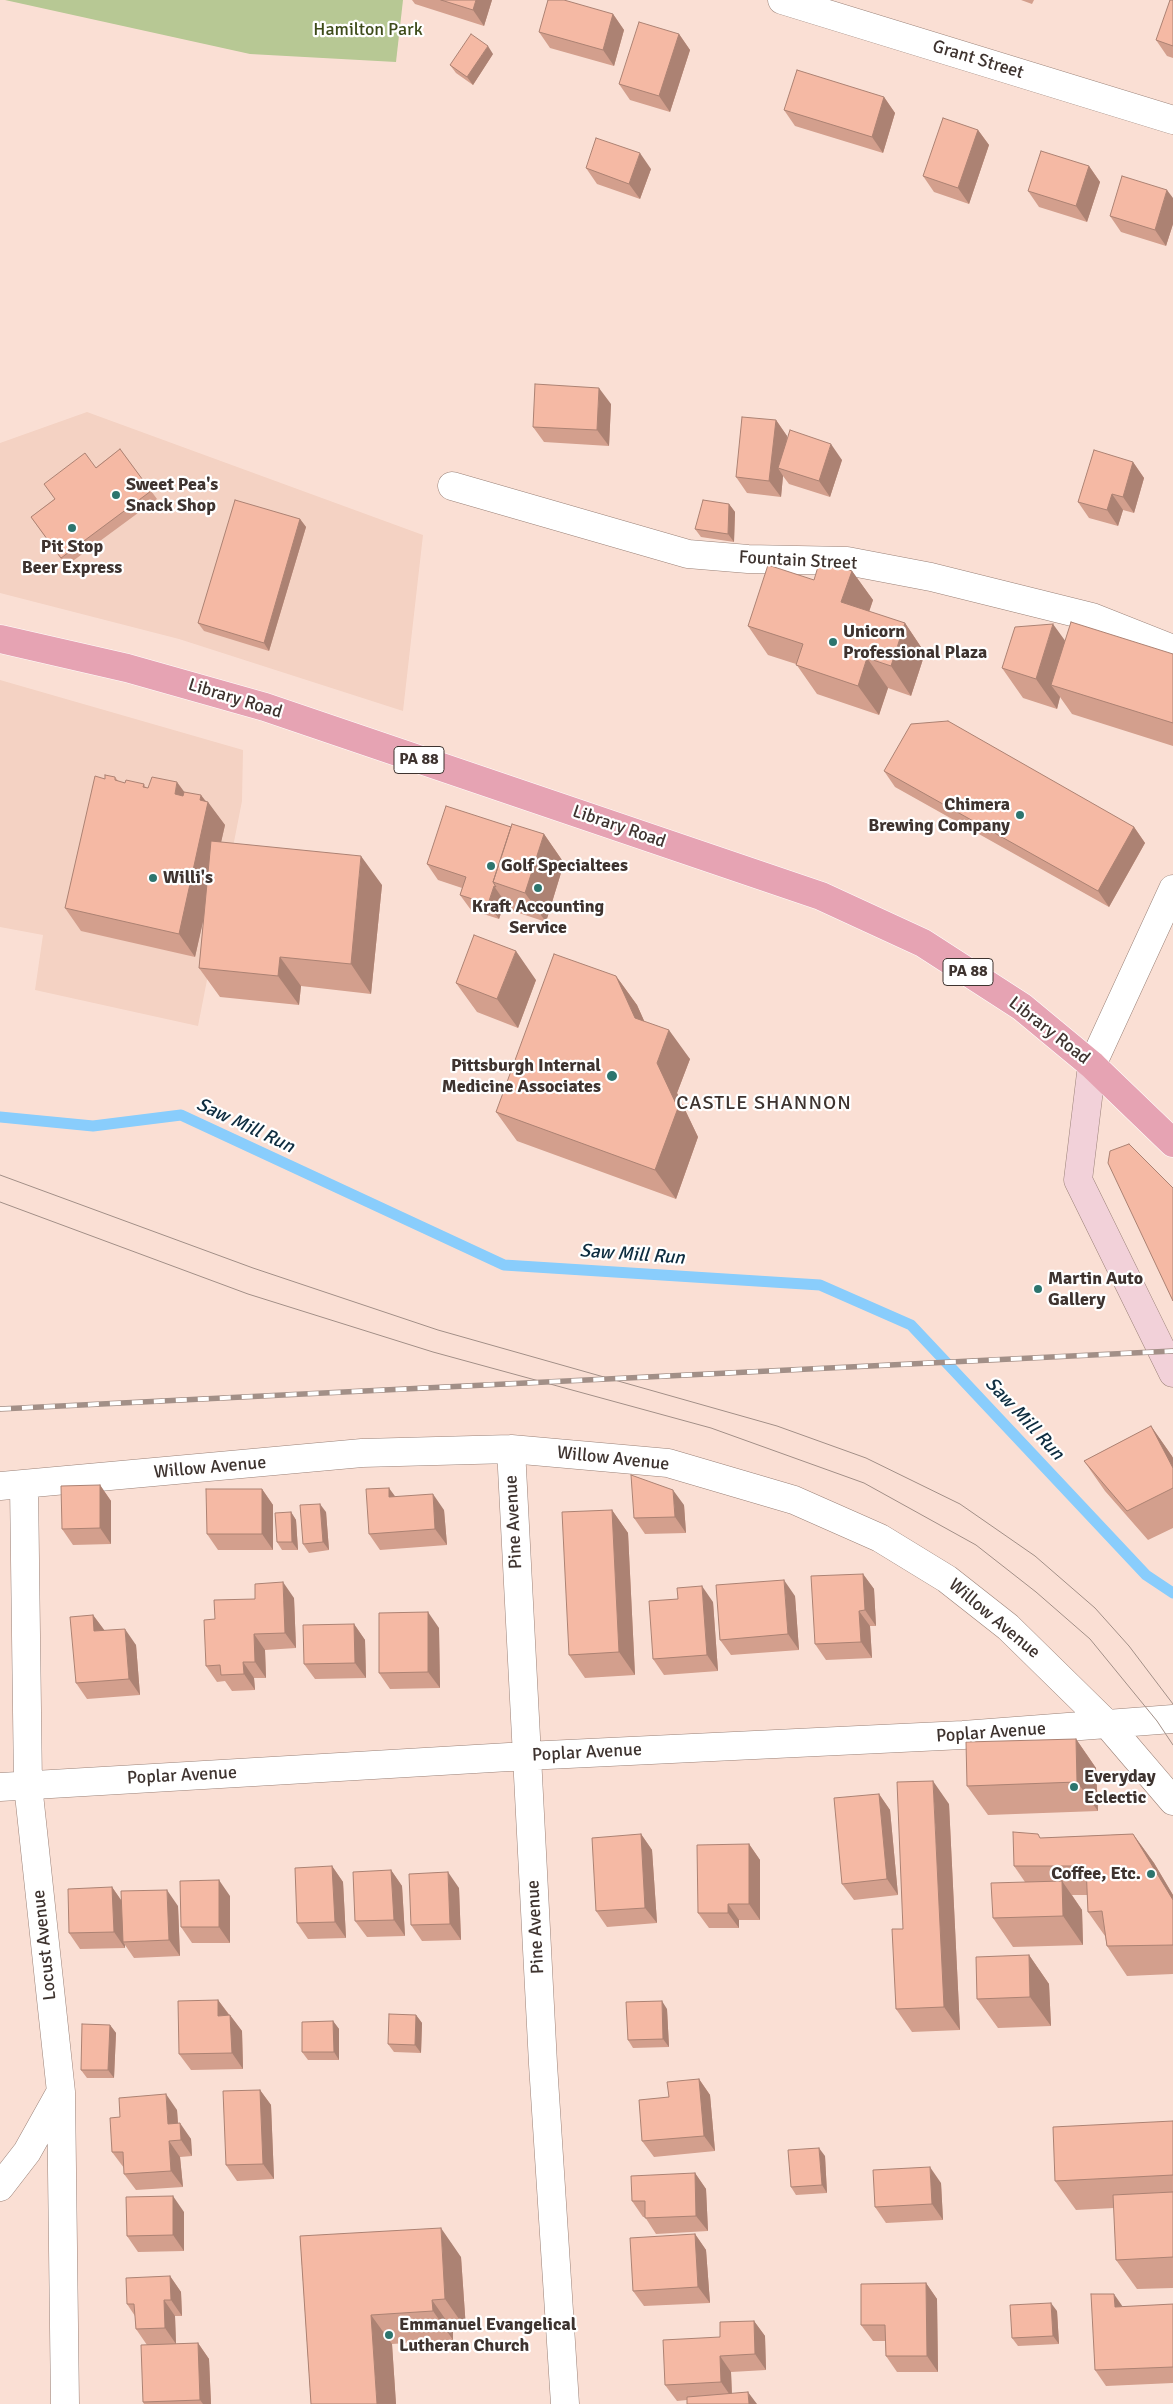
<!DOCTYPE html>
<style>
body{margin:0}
canvas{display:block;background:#fadfd4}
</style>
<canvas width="1173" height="2404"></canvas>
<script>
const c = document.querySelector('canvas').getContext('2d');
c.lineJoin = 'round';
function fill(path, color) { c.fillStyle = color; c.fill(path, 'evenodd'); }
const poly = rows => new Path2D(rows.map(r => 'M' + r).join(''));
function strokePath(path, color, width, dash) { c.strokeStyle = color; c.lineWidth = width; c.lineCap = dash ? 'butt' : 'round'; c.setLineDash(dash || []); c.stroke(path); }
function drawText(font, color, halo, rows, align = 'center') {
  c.font = font + ' Signika,sans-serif'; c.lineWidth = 4.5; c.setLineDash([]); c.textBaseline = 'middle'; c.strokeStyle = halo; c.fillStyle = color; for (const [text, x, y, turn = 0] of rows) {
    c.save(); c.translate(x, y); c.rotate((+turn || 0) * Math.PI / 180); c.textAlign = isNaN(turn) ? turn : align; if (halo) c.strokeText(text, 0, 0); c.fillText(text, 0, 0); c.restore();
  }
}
fill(poly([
 [87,412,423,535,403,711,179,639,0,593,0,443],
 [0,680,243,750,242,801,198,1026,35,990,43,935,0,927]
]), '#f4d2c3');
fill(poly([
 [5,0,403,0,396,62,250,54]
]), '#b7c894');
strokePath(poly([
 [0,1117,93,1126,181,1115,504,1265,820,1285,911,1325,1146,1575,1173,1593]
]), '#89cdfc', 11);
const street = poly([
 [782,0,1173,120],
 [452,486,688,554,748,559,847,561,931,577,1092,617,1173,649],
 [1092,1065,1173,889],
 [511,1449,543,2064,565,2404],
 [24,1485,28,1785,61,2092,65,2404],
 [0,1486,362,1453,511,1449,668,1463,794,1500,880,1538,947,1579,1008,1627,1108,1725,1173,1801],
 [0,1787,526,1756,963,1735,1173,1719],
 [0,2187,27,2152,60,2093]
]);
const secondary = poly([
 [1092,1065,1078,1180,1173,1373]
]);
const primary = poly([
 [0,639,127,668,265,707,821,896,923,943,1022,1007,1092,1065,1173,1143]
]);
strokePath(street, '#9a8177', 29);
strokePath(secondary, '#9a8177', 29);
strokePath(primary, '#fff', 29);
strokePath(street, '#fff', 28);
strokePath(secondary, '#f2d1d9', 28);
strokePath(primary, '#e6a3b3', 28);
strokePath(poly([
 [0,1175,253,1268,438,1330,777,1426,866,1458,960,1504,1035,1556,1095,1608,1129,1646,1173,1704],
 [0,1202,248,1294,433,1352,711,1428,864,1483,976,1545,1036,1592,1090,1639,1157,1721,1173,1745]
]), '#a28f87', 1);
const rail = poly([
 [0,1409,1173,1351]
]);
strokePath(rail, '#a28f87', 5.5);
strokePath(rail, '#fff', 4, [11]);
fill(poly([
 [412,0,492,0,484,26,415,4],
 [1021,0,1034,0,1032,4],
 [1173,0,1173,58,1167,56,1156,40],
 [613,14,624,30,614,66,550,48,539,32],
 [679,34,690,50,670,112,630,100,619,84],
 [493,54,473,85,456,73,450,65],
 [884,97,895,113,883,153,795,126,784,110],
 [978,130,989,145,969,204,934,192,923,176],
 [1089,166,1100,182,1087,222,1039,207,1028,191],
 [586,168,651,169,640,199,597,184],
 [1173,198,1173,224,1166,246,1121,232,1110,216],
 [611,404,609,446,544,442,533,427],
 [776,420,787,436,787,440,842,460,830,497,789,484,783,476,781,497,747,493,736,477],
 [120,449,157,499,66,566,31,517],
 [1133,462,1144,478,1134,513,1123,510,1118,526,1089,518,1078,502],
 [729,504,735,512,734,542,701,537,695,529],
 [300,519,306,527,269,651,204,631,198,623],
 [852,571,873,600,869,612,905,623,925,653,911,696,888,688,879,715,817,694,796,664,768,655,748,626,814,580],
 [1065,641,1173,654,1173,746,1072,714,1060,697,1057,709,1023,698,1002,668],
 [884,771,1134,827,1145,843,1109,907,895,787],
 [115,777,119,782,125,783,144,784,146,788,148,788,184,792,206,801,225,825,221,842,382,885,371,994,301,986,299,1005,220,997,199,968,204,916,195,957,81,931,65,908],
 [511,827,544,834,564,863,546,922,513,911,507,903,505,902,499,919,471,910,460,895,462,888,438,880,427,864],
 [616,976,637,1005,644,1021,690,1059,677,1093,698,1137,676,1199,517,1141,496,1112],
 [536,980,518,1028,477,1012,456,983],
 [1151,1426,1173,1458,1173,1528,1148,1540,1105,1491,1084,1461],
 [100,1485,111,1501,111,1544,73,1545,62,1529],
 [262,1489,273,1505,273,1550,218,1550,207,1534],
 [684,1505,686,1533,645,1534,634,1518],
 [444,1510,447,1545,380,1550,369,1534],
 [612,1510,628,1533,635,1675,585,1678,569,1655],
 [291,1512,296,1520,298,1550,282,1550,277,1542],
 [326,1512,329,1550,309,1553,303,1544],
 [863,1574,874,1589,876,1626,870,1626,872,1658,826,1660,815,1644],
 [795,1596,799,1650,731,1655,720,1640],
 [294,1598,296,1648,265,1650,266,1678,254,1678,255,1690,232,1691,225,1681,217,1682,206,1666,215,1619],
 [678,1599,713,1602,718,1671,664,1675,653,1659],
 [93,1615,104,1630,136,1645,140,1695,87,1699,76,1683],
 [354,1624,365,1640,366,1678,315,1679,304,1664],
 [439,1628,440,1688,390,1689,379,1673],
 [1076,1739,1096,1768,1098,1811,988,1815,967,1786],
 [879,1794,890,1810,898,1895,854,1900,842,1884],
 [949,1804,960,2030,912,2032,896,2009,903,1929],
 [641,1834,652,1850,657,1923,607,1927,596,1911],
 [1133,1834,1154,1863,1173,1895,1173,1974,1127,1976,1107,1946,1105,1936,1088,1912,1087,1895,1072,1895,1082,1910,1083,1945,1013,1947,993,1918,1025,1882,1014,1866,1041,1838],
 [749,1844,760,1860,760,1920,739,1920,739,1928,709,1928,698,1913],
 [332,1866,343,1882,346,1938,308,1939,297,1923],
 [391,1870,402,1886,405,1936,367,1937,355,1921],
 [112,1887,121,1900,178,1906,180,1956,134,1958,125,1945,125,1948,80,1949,69,1933],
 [459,1888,461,1940,422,1941,411,1925],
 [230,1896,230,1943,192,1943,181,1927],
 [1029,1955,1049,1984,1051,2026,998,2028,977,1999],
 [218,2000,242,2031,243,2069,191,2070,179,2054],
 [667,2009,669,2047,633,2048,628,2040],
 [416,2015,422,2023,421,2053,394,2052,388,2044],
 [333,2021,339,2029,339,2060,308,2060,302,2052],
 [110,2025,116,2033,114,2078,87,2078,81,2070],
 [699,2079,710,2095,715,2151,654,2157,642,2141,669,2097],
 [260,2090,271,2105,274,2179,237,2181,226,2165],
 [177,2110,178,2123,191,2139,192,2156,180,2157,183,2187,136,2190,124,2174,124,2168,112,2152],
 [1173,2121,1173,2288,1137,2289,1116,2260,1114,2208,1076,2210,1055,2181],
 [825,2156,827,2193,796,2195,791,2187],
 [695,2173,706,2189,708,2231,656,2234,645,2217,643,2217,632,2201],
 [941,2183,943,2220,886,2223,875,2207],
 [184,2212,184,2251,138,2252,127,2236],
 [695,2234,706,2250,710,2303,644,2306,633,2291],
 [300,2236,461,2257,466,2329,453,2330,453,2340,392,2344,396,2404,311,2404],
 [170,2276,181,2292,182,2316,175,2316,176,2344,198,2343,209,2359,211,2404,144,2404,143,2402,147,2345,136,2329,135,2316,127,2304],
 [926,2283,937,2299,938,2372,897,2372,886,2356,885,2341,873,2341,861,2325],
 [1173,2304,1173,2383,1106,2386,1095,2370,1123,2307],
 [1057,2311,1059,2344,1018,2346,1012,2338],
 [754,2321,765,2336,766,2370,731,2372,732,2394,687,2400,677,2401,665,2385,720,2337]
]), '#d39f8d');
fill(poly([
 [476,0,492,0,484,26,473,10],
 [613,14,624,30,614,66,603,50],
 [679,34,690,50,670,112,659,96],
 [488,46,493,54,473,85,467,77],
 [884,97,895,113,883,153,872,137],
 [978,130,989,145,969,204,958,188],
 [640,153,651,169,640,199,629,184],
 [1089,166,1100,182,1087,222,1076,206],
 [1167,190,1173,198,1173,224,1166,246,1155,230],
 [599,388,611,404,609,446,597,430],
 [776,420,787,436,784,470,778,468,783,476,781,497,769,481],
 [831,444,842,460,830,497,819,481],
 [1133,462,1144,478,1134,513,1123,497],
 [1112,494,1123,510,1118,526,1107,510],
 [729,504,735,512,734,542,728,534],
 [300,519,306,527,269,651,264,643],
 [852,571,873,600,862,632,841,602],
 [905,623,925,653,911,696,891,666],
 [1053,624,1074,653,1051,685,1060,697,1057,709,1036,679],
 [867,658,888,688,879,715,858,686],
 [177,782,194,805,175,794],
 [201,795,208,804,208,802,225,825,195,957,179,934],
 [1134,827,1145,843,1109,907,1098,891],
 [544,834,564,863,546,922,525,893],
 [361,856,382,885,371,994,351,964],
 [494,886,505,902,499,919,488,904],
 [516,951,536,980,518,1028,497,999],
 [280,957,301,986,299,1005,278,976],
 [616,976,637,1005,656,1047,635,1018],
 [669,1030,690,1059,677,1093,698,1137,676,1199,655,1170,657,1063],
 [1151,1426,1172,1456,1173,1458,1173,1468],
 [100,1485,111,1501,111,1544,100,1528],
 [389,1488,400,1503,389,1497],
 [262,1489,273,1505,273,1550,262,1534],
 [673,1490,684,1505,686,1533,675,1517],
 [433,1494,444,1510,447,1545,435,1529],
 [320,1504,326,1512,329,1550,323,1542],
 [612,1510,628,1533,635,1675,619,1652],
 [291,1512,296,1520,298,1550,292,1542],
 [863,1574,874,1589,876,1626,865,1610],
 [784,1580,795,1596,799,1650,788,1634],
 [283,1582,294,1598,296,1648,285,1633],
 [702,1586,713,1602,718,1671,707,1655],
 [859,1611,870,1626,872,1658,861,1642],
 [428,1612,439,1628,440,1688,428,1672],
 [93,1615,105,1631,94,1631],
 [354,1624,365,1640,366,1678,355,1663],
 [125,1629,136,1645,140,1695,129,1679],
 [254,1634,265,1650,266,1678,255,1662],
 [243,1662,254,1678,255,1690,244,1674],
 [1076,1739,1096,1768,1098,1811,1077,1782],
 [933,1781,949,1804,960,2030,944,2007],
 [879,1794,890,1810,898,1895,887,1879],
 [641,1834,652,1850,657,1923,645,1908],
 [1133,1834,1154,1863,1173,1895,1173,1900],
 [749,1844,760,1860,760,1920,749,1904],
 [332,1866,343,1882,346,1938,335,1922],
 [391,1870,402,1886,405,1936,394,1920],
 [448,1872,459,1888,461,1940,450,1924],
 [219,1880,230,1896,230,1943,219,1927],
 [1062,1881,1082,1910,1083,1945,1063,1916],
 [112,1887,123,1903,123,1942,125,1945,125,1948,114,1932],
 [167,1890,178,1906,180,1956,169,1940],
 [728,1904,739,1920,739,1928,728,1913],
 [1029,1955,1049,1984,1051,2026,1030,1997],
 [218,2000,229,2015,218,2016],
 [662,2001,667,2009,669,2047,663,2039],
 [230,2015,242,2031,243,2069,232,2053],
 [416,2015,422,2023,421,2053,415,2045],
 [333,2021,339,2029,339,2060,334,2052],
 [110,2025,116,2033,114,2078,108,2070],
 [699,2079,710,2095,715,2151,704,2136],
 [260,2090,271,2105,274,2179,263,2164],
 [166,2094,177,2110,179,2139,168,2124],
 [180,2123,191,2139,192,2156,181,2140],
 [169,2141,180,2157,183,2187,171,2171],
 [819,2148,825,2156,827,2193,822,2185],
 [930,2167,941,2183,943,2220,932,2204],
 [695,2173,706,2189,708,2231,696,2216],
 [173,2196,184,2212,184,2251,173,2235],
 [441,2228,461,2257,466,2329,445,2299],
 [695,2234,706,2250,710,2303,698,2287],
 [170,2276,181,2292,182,2316,171,2300],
 [926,2283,937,2299,938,2372,927,2356],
 [1114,2294,1125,2310,1115,2307],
 [164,2300,175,2316,176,2344,165,2328],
 [432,2300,453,2330,453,2340,433,2311],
 [1051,2303,1057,2311,1059,2344,1053,2336],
 [371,2315,392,2344,396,2404,377,2404],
 [754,2321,765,2336,766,2370,755,2354],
 [198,2343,209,2359,211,2404,203,2404,200,2400],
 [720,2356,731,2372,732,2398,721,2382],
 [748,2392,757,2404,749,2404]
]), '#ac8273');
const building = poly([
 [441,0,476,0,473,10,441,0],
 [548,0,564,0,613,14,603,50,539,32,548,0],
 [1170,0,1173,0,1173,46,1156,40,1170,0],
 [639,22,679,34,659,96,619,84,639,22],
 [471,34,488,46,467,77,450,65,471,34],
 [797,70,884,97,872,137,784,110,797,70],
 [943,118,978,130,958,188,923,176,943,118],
 [596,138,640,153,629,184,586,168,596,138],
 [1041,151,1089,166,1076,206,1028,191,1041,151],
 [1122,176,1167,190,1155,230,1110,216,1122,176],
 [535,384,599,388,597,430,533,427,535,384],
 [742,417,776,420,769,481,736,477,742,417],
 [790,430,831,444,819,481,778,468,790,430],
 [120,449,151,491,61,558,31,517,55,499,44,484,85,453,96,468,120,449],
 [1094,450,1133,462,1123,497,1112,494,1107,510,1078,502,1094,450],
 [235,500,300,519,264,643,198,623,235,500],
 [703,500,729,504,728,534,695,529,703,500],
 [820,560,852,571,841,602,905,623,891,666,867,658,858,686,796,665,803,644,748,626,768,565,814,580,820,560],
 [1071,622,1173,654,1173,723,1051,685,1071,622],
 [1053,624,1036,679,1002,668,1015,627,1053,624],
 [948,721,1134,827,1098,891,884,771,911,724,948,721],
 [105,775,115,777,115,780,125,783,126,780,144,784,143,787,148,788,152,777,177,782,175,794,183,796,184,792,201,795,200,800,208,802,179,934,65,908,95,776,105,779,105,775],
 [446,806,511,827,493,882,496,887,494,886,488,904,460,895,466,877,427,864,446,806],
 [512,824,544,834,525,893,493,882,512,824],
 [211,841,361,856,351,964,280,957,278,976,199,968,211,841],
 [474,935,516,951,497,999,456,983,474,935],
 [554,954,616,976,635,1018,669,1030,657,1063,678,1108,655,1170,496,1112,554,954],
 [1129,1144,1173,1188,1173,1301,1108,1163,1110,1151,1129,1144],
 [1151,1426,1173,1468,1173,1488,1127,1511,1084,1461,1151,1426],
 [631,1475,673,1490,675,1517,634,1518,631,1475],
 [100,1485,100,1528,62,1529,61,1486,100,1485],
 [389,1488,389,1497,433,1494,435,1529,369,1534,366,1489,389,1488],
 [206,1489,262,1489,262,1534,207,1534,206,1489],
 [320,1504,323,1542,303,1544,300,1505,320,1504],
 [612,1510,619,1652,569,1655,562,1512,612,1510],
 [291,1512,292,1542,277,1542,275,1513,291,1512],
 [863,1574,865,1610,859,1611,861,1642,815,1644,811,1576,863,1574],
 [784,1580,788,1634,720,1640,716,1585,784,1580],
 [283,1582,285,1633,254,1634,255,1662,243,1662,244,1674,221,1675,220,1665,206,1666,204,1620,215,1619,214,1600,255,1599,255,1584,283,1582],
 [702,1586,707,1655,653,1659,649,1601,678,1599,677,1588,702,1586],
 [428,1612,428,1672,379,1673,379,1613,428,1612],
 [93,1615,94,1631,125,1629,129,1679,76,1683,70,1617,93,1615],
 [354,1624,355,1663,304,1664,303,1625,354,1624],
 [1076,1739,1077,1782,967,1786,966,1742,1076,1739],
 [933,1781,944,2007,896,2009,892,1929,903,1929,897,1782,933,1781],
 [879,1794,887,1879,842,1884,834,1798,879,1794],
 [1013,1832,1038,1834,1040,1838,1133,1834,1173,1900,1173,1945,1107,1946,1102,1911,1088,1912,1086,1866,1014,1866,1013,1832],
 [641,1834,645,1908,596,1911,592,1838,641,1834],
 [749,1844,749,1904,728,1904,728,1913,698,1913,697,1845,749,1844],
 [332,1866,335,1922,297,1923,295,1868,332,1866],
 [391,1870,394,1920,355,1921,353,1872,391,1870],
 [448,1872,450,1924,411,1925,409,1874,448,1872],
 [219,1880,219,1927,181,1927,180,1881,219,1880],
 [1062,1881,1063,1916,993,1918,991,1883,1062,1881],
 [112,1887,114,1932,69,1933,68,1889,112,1887],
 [167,1890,169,1940,123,1942,121,1891,167,1890],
 [1029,1955,1030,1997,977,1999,976,1957,1029,1955],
 [218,2000,218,2016,230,2015,232,2053,179,2054,178,2001,218,2000],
 [662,2001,663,2039,628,2040,626,2002,662,2001],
 [389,2014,416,2015,415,2045,388,2044,389,2014],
 [333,2021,334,2052,302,2052,302,2022,333,2021],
 [82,2024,110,2025,108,2070,81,2070,82,2024],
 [699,2079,704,2136,642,2141,639,2100,669,2097,667,2082,699,2079],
 [260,2090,263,2164,226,2165,223,2091,260,2090],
 [166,2094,168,2124,180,2123,181,2140,169,2141,171,2171,124,2174,123,2152,112,2152,110,2118,120,2117,119,2098,166,2094],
 [1173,2121,1173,2175,1055,2181,1053,2127,1173,2121],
 [819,2148,822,2185,791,2187,788,2150,819,2148],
 [930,2167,932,2204,875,2207,873,2170,930,2167],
 [695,2173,696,2216,645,2218,645,2201,632,2201,631,2176,695,2173],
 [1173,2192,1173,2257,1116,2260,1113,2195,1173,2192],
 [173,2196,173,2235,127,2236,126,2197,173,2196],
 [441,2228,445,2299,432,2300,433,2311,371,2315,377,2404,311,2404,300,2236,441,2228],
 [695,2234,698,2287,633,2291,630,2238,695,2234],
 [170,2276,171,2300,164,2300,165,2328,136,2329,134,2304,127,2304,126,2278,170,2276],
 [926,2283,927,2356,886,2356,885,2325,861,2325,861,2284,926,2283],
 [1091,2294,1114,2294,1115,2307,1173,2304,1173,2367,1095,2370,1091,2294],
 [1051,2303,1053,2336,1012,2338,1010,2305,1051,2303],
 [754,2321,755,2354,720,2356,721,2382,665,2385,663,2340,720,2337,720,2322,754,2321],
 [198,2343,200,2400,143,2402,141,2345,198,2343],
 [748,2392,749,2404,687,2404,687,2397,748,2392]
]);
fill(building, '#f5b9a4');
strokePath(building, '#ac8273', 1);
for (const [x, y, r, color] of [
 [116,495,5,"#2d756e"],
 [72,528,5,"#2d756e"],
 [833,642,5,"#2d756e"],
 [1020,815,5,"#2d756e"],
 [491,866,5,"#2d756e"],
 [153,878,5,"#2d756e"],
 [538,888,5,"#2d756e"],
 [612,1076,6,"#2d756e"],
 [1038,1289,5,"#2d756e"],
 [1074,1787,5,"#2d756e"],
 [1151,1874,5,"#2d756e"],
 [389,2335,5,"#2d756e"]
]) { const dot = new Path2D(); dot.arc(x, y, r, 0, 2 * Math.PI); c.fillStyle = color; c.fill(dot); strokePath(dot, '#fff', 2); }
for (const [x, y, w] of [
 [419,760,50],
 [968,972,50]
]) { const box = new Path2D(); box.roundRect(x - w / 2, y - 13.5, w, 27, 4); c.fillStyle = '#fff'; c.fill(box); strokePath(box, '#3e332f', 1); }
drawText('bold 16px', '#3e332f', null, [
 ["PA 88",419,760],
 ["PA 88",968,972]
]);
drawText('18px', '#3d4b19', '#fff', [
 ["Hamilton Park",368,30]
]);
drawText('18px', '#3e332f', '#fff', [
 ["Grant Street",978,60,17],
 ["Fountain Street",798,561,3],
 ["Library Road",235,699,17],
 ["Library Road",619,827,19],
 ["Library Road",1049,1031,38],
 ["Willow Avenue",613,1459,6],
 ["Willow Avenue",210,1468,-5],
 ["Pine Avenue",514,1522,-93],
 ["Willow Avenue",994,1619,40],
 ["Poplar Avenue",991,1733,-4],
 ["Poplar Avenue",587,1753,-3],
 ["Poplar Avenue",182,1776,-3],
 ["Pine Avenue",536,1927,-93],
 ["Locust Avenue",45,1945,-96]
]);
drawText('bold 18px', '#3e332f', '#fff', [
 ["Sweet Pea's",126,485],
 ["Snack Shop",126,506],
 ["Pit Stop",72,547,"center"],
 ["Beer Express",72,568,"center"],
 ["Unicorn",843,632],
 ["Professional Plaza",843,653],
 ["Chimera",1010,805,"right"],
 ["Brewing Company",1010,826,"right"],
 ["Golf Specialtees",501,866],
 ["Willi's",163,878],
 ["Kraft Accounting",538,907,"center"],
 ["Service",538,928,"center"],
 ["Pittsburgh Internal",601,1066,"right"],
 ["Medicine Associates",601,1087,"right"],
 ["Martin Auto",1048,1279],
 ["Gallery",1048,1300],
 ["Everyday",1084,1777],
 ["Eclectic",1084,1798],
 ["Coffee, Etc.",1141,1874,"right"],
 ["Emmanuel Evangelical",399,2325],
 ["Lutheran Church",399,2346]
], 'left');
drawText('italic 19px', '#0e2d40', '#fff', [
 ["Saw Mill Run",245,1126,25],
 ["Saw Mill Run",632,1255,4],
 ["Saw Mill Run",1024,1419,47]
]);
c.letterSpacing = '1px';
drawText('20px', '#3e332f', '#fff', [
 ["CASTLE SHANNON",764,1104]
]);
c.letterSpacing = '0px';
</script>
